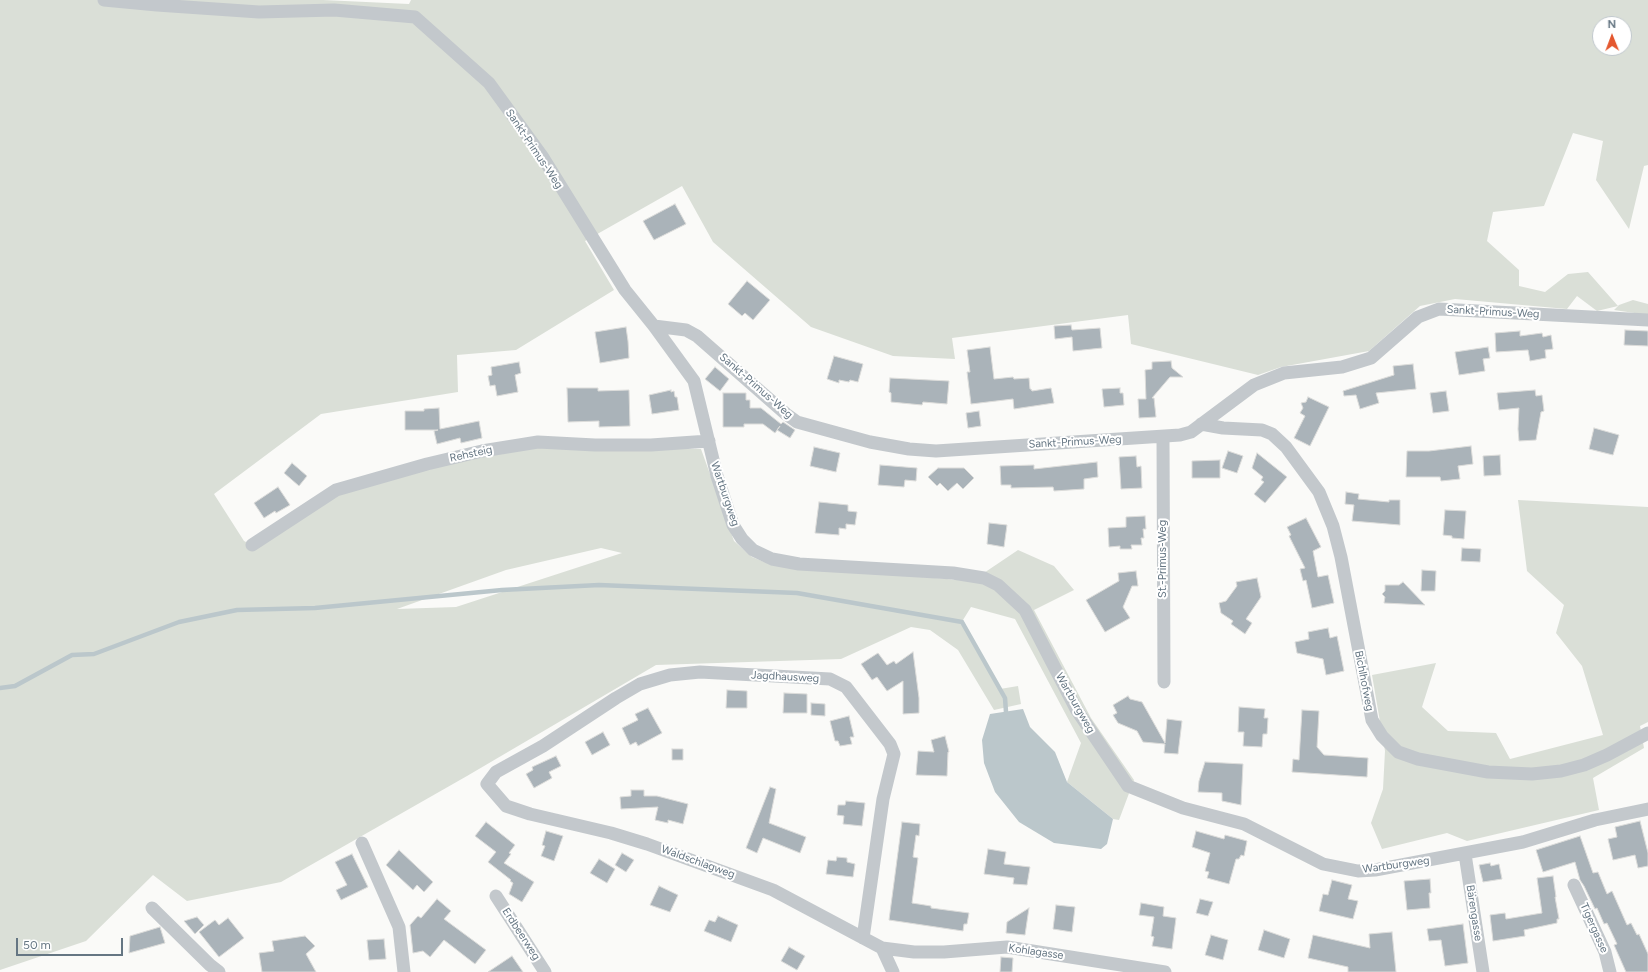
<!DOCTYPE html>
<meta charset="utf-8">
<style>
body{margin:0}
#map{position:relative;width:1648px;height:972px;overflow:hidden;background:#fafaf8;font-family:Figtree,sans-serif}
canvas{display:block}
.north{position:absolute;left:1592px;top:16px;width:40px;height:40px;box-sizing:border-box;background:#fff;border:1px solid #c1c8cd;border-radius:50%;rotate:359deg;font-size:11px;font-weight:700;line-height:16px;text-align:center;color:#657683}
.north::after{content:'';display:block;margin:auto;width:14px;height:18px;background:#e4572e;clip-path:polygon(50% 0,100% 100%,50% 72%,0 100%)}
.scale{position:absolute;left:16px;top:938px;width:107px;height:18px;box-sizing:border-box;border:2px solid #657683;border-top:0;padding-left:5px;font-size:12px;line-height:14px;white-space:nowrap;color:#657683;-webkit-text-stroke:3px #fff;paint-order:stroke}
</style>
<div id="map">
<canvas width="1648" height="972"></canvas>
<div class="north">N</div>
<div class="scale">50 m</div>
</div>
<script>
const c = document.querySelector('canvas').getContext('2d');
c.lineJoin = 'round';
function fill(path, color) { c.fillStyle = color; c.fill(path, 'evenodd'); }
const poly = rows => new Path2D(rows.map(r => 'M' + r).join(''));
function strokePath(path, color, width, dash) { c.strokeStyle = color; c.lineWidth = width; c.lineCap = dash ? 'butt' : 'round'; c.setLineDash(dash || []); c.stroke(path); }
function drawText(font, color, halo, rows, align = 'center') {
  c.font = font + ' Figtree,sans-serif'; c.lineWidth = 4; c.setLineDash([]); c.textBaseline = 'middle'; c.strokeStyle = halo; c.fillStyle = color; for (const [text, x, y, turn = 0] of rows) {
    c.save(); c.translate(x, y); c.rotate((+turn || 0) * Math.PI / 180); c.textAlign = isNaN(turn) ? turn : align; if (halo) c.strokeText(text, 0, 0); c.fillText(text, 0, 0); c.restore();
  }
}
fill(poly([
 [0,0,323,0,409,4,411,0,1648,0,1648,165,1644,166,1629,229,1596,180,1603,141,1573,133,1544,206,1493,212,1487,241,1519,270,1519,286,1545,292,1568,274,1588,272,1618,306,1597,311,1577,296,1567,309,1455,299,1420,306,1369,351,1281,367,1258,375,1131,344,1128,315,952,338,955,359,893,356,811,327,713,242,682,186,585,241,614,290,516,350,457,355,458,392,321,414,214,494,244,541,254,546,343,492,496,452,538,448,701,449,734,541,752,557,772,565,972,581,1018,550,1054,566,1074,590,1034,610,1091,718,1134,780,1119,820,1113,819,1067,782,1081,743,1015,619,971,607,963,620,1000,689,1018,686,1021,704,994,710,958,650,930,630,911,627,841,659,656,665,467,776,281,882,187,901,153,875,86,941,0,970],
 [1600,24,1624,24,1624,48,1600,48],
 [601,548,622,553,456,607,397,609,506,570],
 [1633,300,1648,304,1648,315,1614,310,1619,305],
 [1518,500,1648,507,1648,722,1640,726,1644,748,1593,778,1599,810,1467,841,1447,833,1382,849,1371,823,1383,789,1385,751,1372,675,1436,663,1422,707,1448,731,1496,733,1510,759,1603,735,1582,666,1556,633,1564,605,1527,571]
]), '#dadfd7');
fill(poly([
 [1023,709,1030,727,1055,752,1067,782,1113,819,1107,844,1101,849,1054,843,1019,822,995,792,984,763,982,740,990,714]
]), '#bbc7cb');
strokePath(poly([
 [0,688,15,686,72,655,94,654,179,622,237,610,315,608,502,590,599,585,797,593,962,622,1005,698,1006,712]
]), '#bbc7cb', 4.5);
const building = poly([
 [675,204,686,224,654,240,643,221,675,204],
 [747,281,770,300,753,320,745,313,742,316,728,304,747,281],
 [1071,325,1072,330,1100,328,1102,348,1073,351,1072,337,1055,339,1054,326,1071,325],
 [626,327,628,341,629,358,600,363,595,332,626,327],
 [1625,330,1648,331,1648,346,1624,345,1625,330],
 [1520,331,1520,336,1542,333,1543,337,1551,335,1553,349,1545,350,1546,358,1530,361,1528,350,1496,352,1495,333,1520,331],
 [990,347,994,379,1013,377,1014,379,1029,378,1030,389,1031,389,1032,391,1051,388,1054,403,1014,409,1013,399,971,404,967,372,970,372,967,350,990,347],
 [1488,347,1490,358,1483,359,1485,371,1459,375,1455,352,1488,347],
 [834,356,863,364,858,382,850,380,849,382,839,380,839,383,827,379,834,356],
 [1171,361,1172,368,1183,377,1170,377,1152,398,1154,398,1156,417,1139,418,1138,399,1146,399,1145,370,1152,369,1152,362,1171,361],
 [519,362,521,373,515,375,518,392,497,396,495,385,490,386,488,376,492,375,491,367,519,362],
 [1413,364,1416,389,1376,393,1379,403,1360,409,1356,395,1344,396,1343,391,1394,375,1393,366,1413,364],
 [715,367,729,379,720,391,705,379,715,367],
 [890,378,949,381,947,404,923,402,922,405,891,402,891,393,889,392,890,378],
 [567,388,598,388,598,391,629,390,630,426,599,427,599,421,568,422,567,388],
 [1120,388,1120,393,1123,393,1124,405,1104,407,1102,389,1120,388],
 [671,390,671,392,674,391,675,397,677,397,679,410,652,414,649,395,671,390],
 [1535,390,1536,396,1542,395,1544,411,1541,412,1536,440,1519,441,1518,429,1519,408,1499,410,1497,393,1535,390],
 [1446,391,1449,411,1433,413,1430,393,1446,391],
 [723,393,746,393,746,400,750,400,750,408,761,408,781,424,783,422,795,430,790,438,777,430,780,426,775,433,763,424,744,424,744,427,723,427,723,393],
 [1308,397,1329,407,1310,446,1294,438,1305,416,1300,413,1303,408,1301,403,1306,402,1308,397],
 [439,408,440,429,479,421,482,438,461,443,460,438,437,444,434,431,438,430,405,430,405,411,424,411,424,409,439,408],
 [979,411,981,426,968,428,966,413,979,411],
 [1594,428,1619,435,1613,455,1589,449,1594,428],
 [1471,446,1473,464,1458,466,1460,479,1441,481,1440,477,1406,477,1407,451,1429,451,1471,446],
 [814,447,840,453,836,472,810,466,814,447],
 [1228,451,1243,456,1237,473,1222,468,1228,451],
 [1257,453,1287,477,1265,503,1254,494,1264,482,1261,480,1263,477,1252,468,1257,453],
 [1500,455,1501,475,1484,476,1483,456,1500,455],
 [1136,456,1137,467,1141,466,1142,488,1121,489,1119,457,1136,456],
 [1220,460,1220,478,1192,478,1192,461,1220,460],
 [1097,462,1098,477,1084,479,1084,489,1054,491,1053,487,1011,488,1011,485,1001,485,1000,466,1034,465,1034,469,1097,462],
 [292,463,307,476,299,486,284,473,292,463],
 [880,465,917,468,916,481,905,480,904,487,878,485,880,465],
 [938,468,964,468,974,478,963,489,957,483,948,491,940,483,937,486,928,477,938,468],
 [278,487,290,505,276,513,275,511,264,518,254,503,278,487],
 [1346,492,1359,494,1358,499,1389,502,1389,500,1400,500,1400,525,1352,521,1354,505,1345,504,1346,492],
 [819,502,848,505,848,511,857,512,855,525,846,524,846,529,839,528,839,535,815,533,819,502],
 [1445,510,1466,511,1464,539,1452,538,1452,536,1443,535,1445,510],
 [1145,516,1146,529,1143,529,1144,538,1141,538,1142,545,1131,545,1132,549,1120,549,1120,546,1109,547,1108,528,1126,527,1126,517,1145,516],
 [1306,518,1321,547,1313,551,1318,577,1328,575,1334,603,1312,608,1306,580,1303,581,1300,569,1305,568,1289,536,1291,535,1287,527,1306,518],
 [989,523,1007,525,1004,547,987,544,989,523],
 [1462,548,1481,549,1480,562,1461,561,1462,548],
 [1422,570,1436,571,1435,591,1421,591,1422,570],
 [1136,571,1138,586,1132,586,1123,607,1130,618,1105,632,1086,600,1119,581,1118,573,1136,571],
 [1257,578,1261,597,1246,619,1252,623,1245,634,1231,624,1233,621,1221,613,1219,603,1226,601,1237,586,1236,582,1257,578],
 [1403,582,1425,605,1384,603,1385,597,1382,594,1385,591,1385,585,1399,585,1403,582],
 [1328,628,1330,638,1337,636,1344,671,1326,675,1323,659,1297,653,1295,642,1309,639,1308,632,1328,628],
 [913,652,919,698,919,713,903,714,903,681,887,691,877,677,872,680,861,664,878,653,887,665,894,661,896,664,913,652],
 [727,690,747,691,747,708,726,708,727,690],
 [784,693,807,694,807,713,783,713,784,693],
 [1128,696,1130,699,1142,702,1165,743,1167,719,1182,721,1178,754,1164,753,1165,744,1143,742,1137,731,1118,723,1113,715,1117,713,1113,705,1128,696],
 [811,703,825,704,825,716,811,715,811,703],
 [1239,707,1265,709,1264,718,1268,718,1267,734,1263,734,1262,747,1243,746,1244,732,1238,732,1239,707],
 [648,708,662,733,638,746,636,742,630,745,622,728,638,720,635,714,648,708],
 [1302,710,1319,711,1317,747,1324,755,1368,758,1367,777,1292,772,1293,759,1299,760,1302,710],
 [849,716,854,737,850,737,852,744,840,746,838,741,835,741,830,721,849,716],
 [603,732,610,745,592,755,585,742,603,732],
 [945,736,949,752,948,752,947,776,916,775,918,751,934,752,931,740,945,736],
 [672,749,683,749,683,760,672,760,672,749],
 [556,756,561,766,549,772,552,778,534,788,526,774,533,770,532,767,556,756],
 [1205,762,1243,764,1241,805,1222,801,1222,793,1198,792,1199,781,1205,762],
 [770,787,776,789,769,823,806,837,800,853,763,838,757,853,746,848,770,787],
 [631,790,644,790,644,796,657,796,688,804,683,824,668,820,668,823,655,820,658,807,621,809,620,797,631,796,631,790],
 [846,801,865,803,862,826,843,824,844,816,837,815,838,805,845,805,846,801],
 [1640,821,1648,853,1648,866,1638,868,1635,855,1613,860,1608,839,1617,837,1615,827,1640,821],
 [486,822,515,845,509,853,511,854,504,863,534,882,522,902,509,894,513,883,510,881,511,880,488,862,496,852,475,836,486,822],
 [902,822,920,824,919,836,916,835,913,857,918,858,912,903,931,906,931,908,969,913,967,924,964,924,963,931,889,920,902,822],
 [546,831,563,836,554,861,541,856,545,846,542,845,546,831],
 [1196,831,1224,839,1225,835,1247,841,1244,856,1241,855,1239,859,1236,859,1229,884,1207,878,1209,872,1205,871,1210,853,1192,847,1196,831],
 [1580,836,1593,873,1598,872,1607,894,1612,891,1627,925,1631,923,1637,935,1639,934,1648,954,1648,972,1626,972,1614,945,1617,944,1607,923,1604,924,1597,908,1595,909,1584,886,1580,880,1575,862,1543,872,1536,850,1580,836],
 [988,849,1006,852,1004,864,1030,867,1027,885,1013,884,1014,878,984,874,988,849],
 [399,850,433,882,424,892,417,885,413,890,386,865,399,850],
 [622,853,634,860,626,872,615,865,622,853],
 [352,854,368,887,341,900,336,890,347,885,335,862,352,854],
 [837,857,847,858,847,862,855,864,853,877,826,874,828,860,836,861,837,857],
 [599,859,615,869,607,883,590,873,599,859],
 [1490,863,1491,866,1499,864,1502,879,1483,882,1479,865,1490,863],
 [1553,876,1556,897,1555,897,1559,919,1557,919,1557,923,1524,930,1525,936,1493,941,1490,915,1505,913,1506,919,1542,913,1537,878,1553,876],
 [1430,879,1431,893,1429,893,1430,908,1407,910,1404,881,1430,879],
 [1332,880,1352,885,1348,899,1358,901,1353,919,1319,911,1323,894,1328,895,1332,880],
 [659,886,678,895,670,912,650,905,659,886],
 [437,899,451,911,444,919,486,950,475,964,444,940,430,957,423,951,413,953,410,925,418,916,421,918,437,899],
 [1200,899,1213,902,1208,916,1196,913,1200,899],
 [1141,903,1164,907,1163,916,1176,918,1172,949,1152,946,1154,937,1151,936,1154,917,1139,915,1141,903],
 [1056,905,1075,907,1072,932,1053,929,1056,905],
 [1029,908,1025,935,1006,933,1007,922,1029,908],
 [718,916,738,925,731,942,704,931,709,920,715,922,718,916],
 [197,917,204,925,195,934,184,921,197,917],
 [228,918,244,938,219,957,199,932,215,920,219,925,228,918],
 [1463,924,1468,963,1445,966,1441,940,1429,941,1427,929,1463,924],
 [160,927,165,943,129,953,130,936,160,927],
 [1264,930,1290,939,1284,958,1258,950,1264,930],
 [1392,932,1396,972,1348,972,1348,967,1308,958,1313,935,1370,948,1369,934,1392,932],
 [1211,935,1228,940,1223,960,1205,955,1211,935],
 [305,936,315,946,306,954,316,972,262,972,259,953,274,951,272,941,305,936],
 [384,939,386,959,369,960,367,940,384,939],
 [789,947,805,956,797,970,781,961,789,947],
 [512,956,523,972,488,972,512,956],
 [1001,957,1013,958,1012,972,1000,972,1001,957]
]);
fill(building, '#aab3b9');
strokePath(building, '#dcdcda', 1);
strokePath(poly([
 [104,0,157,5,259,12,334,10,415,17,489,83,542,156,625,290,654,326,694,381,717,476,733,525,742,539,753,550,772,559,799,564,953,573,984,578,998,585,1025,610,1076,709,1128,786,1183,808,1244,824,1323,864,1358,871,1375,870,1523,842,1595,820,1648,809],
 [654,326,686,330,697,336,786,414,797,422,870,442,909,449,936,451,1180,435,1191,432,1254,385,1284,373,1342,367,1371,358,1418,317,1439,309,1648,320],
 [1201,424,1223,428,1262,430,1272,434,1286,447,1319,492,1333,526,1341,557,1372,720,1382,736,1398,752,1418,759,1488,772,1532,774,1561,771,1584,765,1607,755,1648,733],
 [1163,437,1164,682],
 [252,545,336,490,427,464,482,451,538,442,595,445,651,445,709,441],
 [362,843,399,927,404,972],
 [1465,854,1483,972],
 [1574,885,1605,952,1610,972],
 [496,896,545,972],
 [152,908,210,965,219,972],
 [863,938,883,799,894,754,890,744,846,687,830,679,700,672,670,675,640,684,616,698,543,746,496,772,487,784,506,806,530,814,611,833,647,844,773,890,882,948,893,972],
 [882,948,914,952,944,952,1007,947,1165,972]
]), '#c3c8cc', 13);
drawText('11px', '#657683', '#fff', [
 ["Sankt-Primus-Weg",534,149,56],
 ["Sankt-Primus-Weg",1493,312,3],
 ["Sankt-Primus-Weg",756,386,41],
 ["Sankt-Primus-Weg",1075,442,-3],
 ["Rehsteig",471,454,-12],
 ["Wartburgweg",725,494,71],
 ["St.-Primus-Weg",1163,559,-90],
 ["Jagdhausweg",785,677,3],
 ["Bichlhofweg",1364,681,79],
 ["Wartburgweg",1075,703,60],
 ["Waldschlagweg",698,862,20],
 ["Wartburgweg",1396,865,-8],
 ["Bärengasse",1474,913,81],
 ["Tigergasse",1594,928,66],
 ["Erdbeerweg",521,934,57],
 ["Kohlagasse",1036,952,8]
]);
</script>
